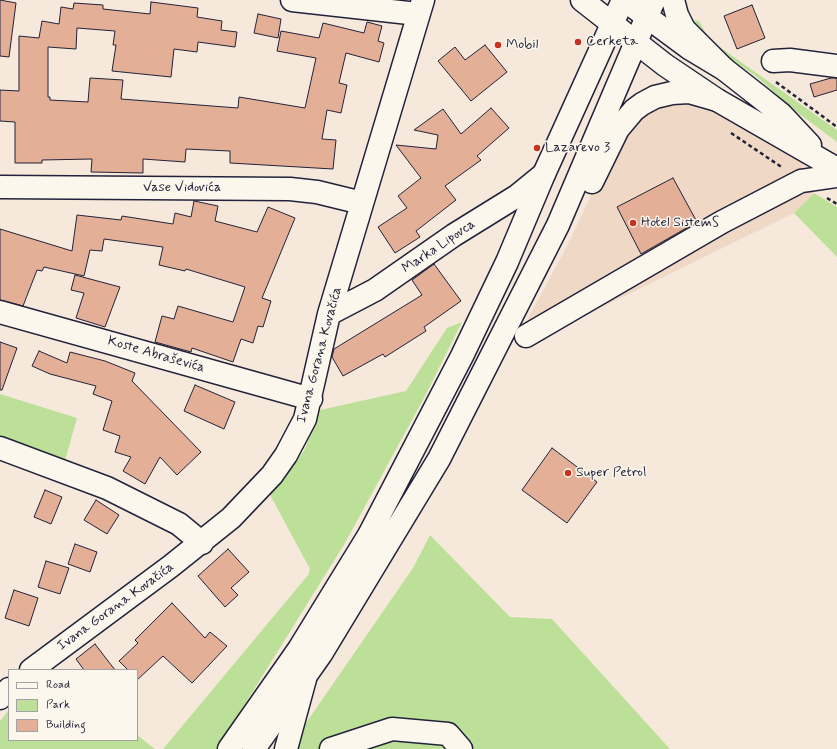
<!DOCTYPE html>
<meta charset="utf-8">
<style>
body{margin:0}
#map{position:relative;width:837px;height:749px;overflow:hidden;background:#f6e9db;font-family:Mynerve,sans-serif}
canvas{display:block}
.legend{position:absolute;left:8px;top:669px;width:130px;height:72px;box-sizing:border-box;background:#fbf7ec;border:1px solid #a4a2a5;margin:0;padding:5px 7px;list-style:none;font-size:12px;color:#22223b}
.legend li{display:flex;align-items:center;gap:8px;height:20px}
.legend b{width:20px;border:1px solid #a4a2a5}
</style>
<div id="map">
<canvas width="837" height="749"></canvas>
<ul class="legend">
<li><b style="height:5px;background:#fbf7ec"></b>Road</li>
<li><b style="height:11px;background:#bde099"></b>Park</li>
<li><b style="height:11px;background:#e3af96"></b>Building</li>
</ul>
</div>
<script>
const c = document.querySelector('canvas').getContext('2d');
c.lineJoin = 'round';
function fill(path, color) { c.fillStyle = color; c.fill(path, 'evenodd'); }
const poly = rows => new Path2D(rows.map(r => 'M' + r).join(''));
function strokePath(path, color, width, dash) { c.strokeStyle = color; c.lineWidth = width; c.lineCap = dash ? 'butt' : 'round'; c.setLineDash(dash || []); c.stroke(path); }
function drawText(font, color, halo, rows, align = 'center') {
  c.font = font + ' Mynerve,sans-serif'; c.lineWidth = 3; c.setLineDash([]); c.textBaseline = 'middle'; c.strokeStyle = halo; c.fillStyle = color; for (const [text, x, y, turn = 0] of rows) {
    c.save(); c.translate(x, y); c.rotate((+turn || 0) * Math.PI / 180); c.textAlign = isNaN(turn) ? turn : align; if (halo) c.strokeText(text, 0, 0); c.fillText(text, 0, 0); c.restore();
  }
}
fill(poly([
 [698,101,803,161,803,168,791,179,814,193,794,213,539,338,527,320,565,250,619,137,630,123,665,103]
]), '#f0d8c6');
fill(poly([
 [693,20,699,21,707,35,717,45,837,130,837,142,798,113,757,77,719,51,691,21],
 [814,193,837,207,837,257,794,213],
 [462,322,424,398,345,543,217,749,163,749,308,575,310,569,269,493,304,451,320,410,406,391,447,328],
 [0,394,77,418,64,464,0,442],
 [430,535,510,617,552,619,670,749,288,749,413,568],
 [9,710,9,740,137,740,137,735,155,749,0,749,0,721]
]), '#bde099');
const building = poly([
 [0,0,16,3,9,57,0,56,0,0],
 [151,2,198,8,197,17,222,21,221,30,237,32,235,47,198,42,197,52,174,49,171,77,112,71,116,45,113,45,115,31,77,28,76,49,48,47,48,97,50,97,50,100,88,102,90,78,123,80,121,99,238,108,239,97,305,108,316,58,277,51,281,31,319,38,323,23,364,33,367,22,382,26,378,41,384,43,379,62,346,53,339,83,347,85,341,113,327,110,322,139,336,140,333,169,230,163,230,151,186,149,185,162,143,159,143,173,91,172,92,159,42,160,42,163,15,163,15,122,0,121,0,90,19,91,19,36,39,38,42,21,59,24,61,7,73,9,74,3,103,5,103,9,150,14,151,2],
 [752,5,765,38,737,49,724,16,752,5],
 [258,14,281,19,278,38,254,33,258,14],
 [485,45,507,72,471,101,438,61,455,47,465,60,485,45],
 [831,78,837,78,837,90,814,97,810,84,831,78],
 [491,108,509,128,477,156,481,160,445,186,456,200,416,231,420,237,395,253,378,227,407,208,398,196,421,178,396,145,436,149,438,135,414,130,443,109,461,134,491,108],
 [673,178,697,222,641,254,617,207,673,178],
 [194,201,218,206,215,221,257,232,268,207,295,218,262,298,271,301,263,327,258,326,253,343,241,339,233,362,192,348,191,352,155,342,162,316,174,319,178,306,233,322,245,287,186,269,185,271,159,265,163,247,104,239,102,251,90,250,84,276,44,267,42,271,37,270,23,306,0,300,0,229,72,251,77,215,121,220,122,216,173,224,175,213,191,217,194,201],
 [434,264,461,301,424,327,426,331,385,357,383,354,343,376,332,357,334,349,422,295,412,280,434,264],
 [75,275,120,287,105,327,76,318,84,293,71,290,75,275],
 [0,342,17,348,2,390,0,390,0,342],
 [39,351,67,363,70,352,105,361,135,373,132,381,201,452,177,475,160,457,145,484,123,471,131,457,115,452,120,436,103,430,112,401,93,394,96,386,50,374,32,366,39,351],
 [195,385,235,402,224,429,184,411,195,385],
 [552,448,597,482,567,523,522,490,552,448],
 [45,490,62,497,51,524,34,517,45,490],
 [96,500,119,515,107,534,84,520,96,500],
 [75,544,97,552,90,572,68,564,75,544],
 [228,549,249,572,231,588,238,595,225,607,198,576,228,549],
 [46,561,69,568,60,594,38,587,46,561],
 [14,590,38,598,29,626,5,618,14,590],
 [172,603,205,638,210,632,227,646,192,683,163,656,137,680,137,670,128,670,119,661,138,643,135,640,172,603],
 [95,644,115,670,84,670,76,659,95,644]
]);
fill(building, '#e3af96');
strokePath(building, '#22223b', 1);
const minor = poly([
 [292,0,418,14],
 [582,0,665,65,717,100,837,169],
 [624,0,689,48,724,69,761,98,781,114,810,145],
 [773,61,790,60,837,66],
 [0,187,290,189,317,192,362,203],
 [0,312,311,399],
 [329,314,375,290,454,235,517,196,544,174],
 [526,336,722,222,801,181,837,176],
 [0,448,107,488,179,524,202,543],
 [31,670,171,566,231,518,272,475,286,455,305,419,329,314,423,0],
 [0,698,9,689],
 [286,749,305,679],
 [331,749,392,729,448,734,461,749]
]);
const major = poly([
 [673,0,677,15,684,29,724,69],
 [592,182,618,129,634,110,642,104,655,97,672,93,689,92,717,100],
 [229,749,299,649,369,535,462,356,507,262,544,174,623,0],
 [254,749,321,654,439,459,558,225,654,0]
]);
strokePath(minor, '#22223b', 25);
strokePath(major, '#22223b', 25);
strokePath(poly([
 [776,82,837,127],
 [731,133,783,168],
 [827,198,837,204]
]), '#22223b', 2.5, [4, 3]);
strokePath(minor, '#fbf7ec', 22);
strokePath(major, '#fbf7ec', 22);
for (const [x, y, r, color] of [
 [578,42,4,"#c8321e"],
 [498,45,4,"#c8321e"],
 [537,148,4,"#c8321e"],
 [633,223,4,"#c8321e"],
 [568,473,4,"#c8321e"]
]) { const dot = new Path2D(); dot.arc(x, y, r, 0, 2 * Math.PI); c.fillStyle = color; c.fill(dot); strokePath(dot, '#fbf7ec', 1.5); }
drawText('14px', '#22223b', '#fbf7ec', [
 ["Cerketa",586,42],
 ["Mobil",506,45],
 ["Lazarevo 3",545,148],
 ["Hotel SistemS",641,223],
 ["Super Petrol",576,473]
], 'left');
drawText('14px', '#22223b', '#fbf7ec', [
 ["Vase Vidovića",182,188],
 ["Marka Lipovca",439,247,-34],
 ["Koste Abraševića",156,355,16],
 ["Ivana Gorana Kovačića",320,355,-75],
 ["Ivana Gorana Kovačića",116,607,-36]
]);
</script>
